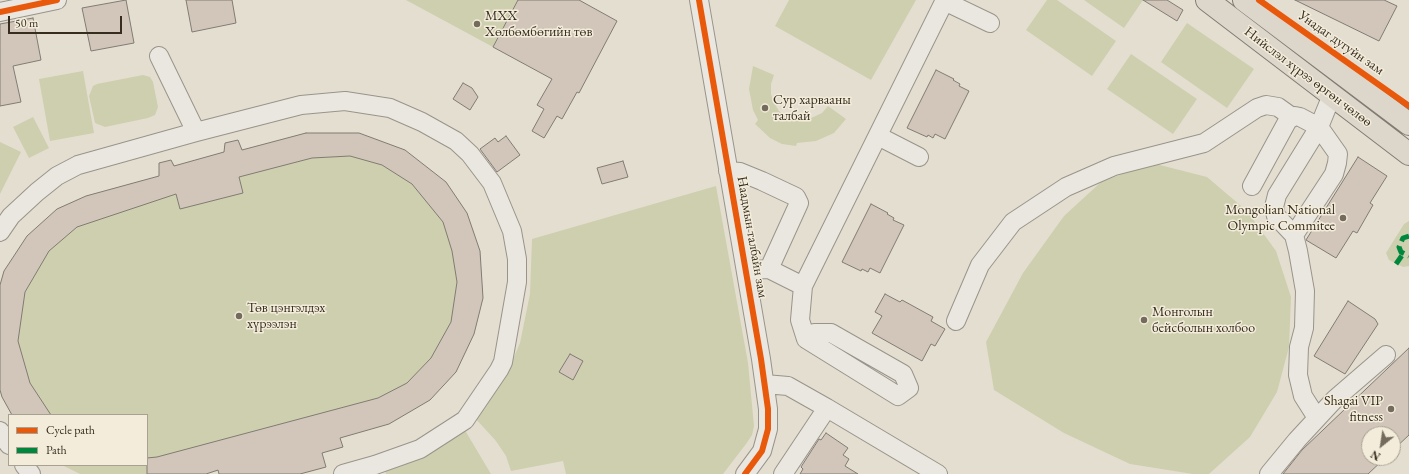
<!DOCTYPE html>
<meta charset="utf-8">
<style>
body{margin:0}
#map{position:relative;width:1409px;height:474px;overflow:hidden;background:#e4ded0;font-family:"EB Garamond",serif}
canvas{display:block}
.legend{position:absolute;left:8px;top:414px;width:140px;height:52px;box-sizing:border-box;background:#f3ecdb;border:1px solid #a8a090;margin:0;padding:5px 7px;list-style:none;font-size:12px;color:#372d1f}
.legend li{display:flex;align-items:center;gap:8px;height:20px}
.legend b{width:20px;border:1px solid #a8a090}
.north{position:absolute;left:1361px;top:426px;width:40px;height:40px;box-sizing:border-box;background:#f3ecdb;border:1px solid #a8a090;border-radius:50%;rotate:210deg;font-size:11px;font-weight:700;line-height:16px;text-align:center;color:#372d1f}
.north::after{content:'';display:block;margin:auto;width:14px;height:18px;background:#746b5d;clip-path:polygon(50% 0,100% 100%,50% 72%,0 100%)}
.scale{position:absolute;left:8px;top:16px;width:114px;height:18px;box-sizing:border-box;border:2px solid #372d1f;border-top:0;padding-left:5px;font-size:12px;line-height:14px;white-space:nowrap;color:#372d1f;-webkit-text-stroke:3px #f3ecdb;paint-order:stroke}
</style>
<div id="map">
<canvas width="1409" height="474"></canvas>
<ul class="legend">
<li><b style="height:5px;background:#e8590c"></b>Cycle path</li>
<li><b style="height:5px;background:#00873e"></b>Path</li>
</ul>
<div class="north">N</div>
<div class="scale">50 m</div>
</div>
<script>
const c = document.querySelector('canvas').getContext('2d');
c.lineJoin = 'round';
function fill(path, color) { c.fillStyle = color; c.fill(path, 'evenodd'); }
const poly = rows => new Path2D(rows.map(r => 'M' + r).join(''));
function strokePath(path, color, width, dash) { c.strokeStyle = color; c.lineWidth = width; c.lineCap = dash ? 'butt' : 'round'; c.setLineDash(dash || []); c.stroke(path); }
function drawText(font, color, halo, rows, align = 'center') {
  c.font = font + ' "EB Garamond",serif'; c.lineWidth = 3; c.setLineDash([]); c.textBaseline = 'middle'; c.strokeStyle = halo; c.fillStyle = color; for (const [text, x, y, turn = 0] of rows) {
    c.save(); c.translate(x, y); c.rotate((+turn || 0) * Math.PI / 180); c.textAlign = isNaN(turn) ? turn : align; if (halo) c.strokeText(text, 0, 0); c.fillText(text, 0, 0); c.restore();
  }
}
fill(poly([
 [406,0,518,0,493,47],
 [789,0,916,0,871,80,775,26],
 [1047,0,1057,0,1116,41,1092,76,1026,30],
 [1084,0,1143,0,1124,28],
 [1187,23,1254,69,1227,108,1161,62],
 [1131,54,1197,99,1173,134,1107,89],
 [753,66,774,75,771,84,771,94,774,103,779,111,787,117,796,120,805,121,822,113,828,106,846,119,834,133,816,141,797,143,796,146,782,144,770,138,755,124,758,120,753,110,749,89],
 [83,71,94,133,50,141,39,79],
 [143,75,150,77,153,82,158,107,155,115,148,118,105,127,95,123,89,96,93,86,97,84],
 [33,117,49,148,29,158,13,127],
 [306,133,359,133,446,182,467,213,480,251,483,298,474,334,456,372,430,400,389,424,340,438,343,447,322,453,326,467,300,474,219,474,218,471,206,474,80,474,62,465,147,465,147,415,12,415,2,397,0,390,0,285,4,271,57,209,86,196,159,176,159,163,171,160,175,166,224,152,225,143,238,140,242,150],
 [0,142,21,152,0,194],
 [1152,163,1207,177,1247,211,1276,251,1291,297,1289,347,1277,392,1250,437,1209,474,1193,474,1130,464,1064,433,994,390,986,342,1023,273,1064,216,1101,182],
 [716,186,748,363,754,426,752,435,746,444,723,474,566,474,563,461,511,471,506,456,496,441,475,418,508,371,520,343,530,294,532,239],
 [1409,221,1409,266,1403,267,1389,260,1386,253,1404,224],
 [463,427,491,474,386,474,385,471]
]), '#cecfae');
const building = poly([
 [126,0,134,43,91,51,82,8,126,0],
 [186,0,232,0,236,23,192,32,186,0],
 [518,0,579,0,617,21,579,93,577,92,562,119,557,116,544,138,532,131,544,109,537,105,552,79,493,47,518,0],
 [1143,0,1167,0,1183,10,1177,21,1143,0],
 [1295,0,1384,0,1397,6,1379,41,1295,0],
 [33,18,41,60,13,66,21,102,0,106,0,24,33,18],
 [936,70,954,79,953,80,960,84,959,86,969,91,945,139,935,134,933,138,928,135,927,137,907,128,936,70],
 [463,83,472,88,478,97,470,110,453,99,463,83],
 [306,133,359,133,405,150,446,182,467,213,480,251,483,298,474,334,456,372,430,400,389,424,340,438,343,447,322,453,326,467,300,474,219,474,218,470,206,474,147,474,147,458,157,457,378,398,407,383,431,358,451,322,457,282,452,251,443,222,412,184,382,165,350,156,312,158,239,177,243,193,180,209,176,194,77,227,49,251,25,292,18,341,30,383,51,415,12,415,2,397,0,390,0,285,4,271,27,236,57,209,86,196,159,176,159,163,171,160,174,166,224,152,225,143,238,140,242,150,306,133],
 [506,136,520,155,497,172,480,149,495,138,498,142,506,136],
 [1358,157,1387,176,1370,203,1373,205,1357,233,1353,231,1336,258,1306,240,1358,157],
 [623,161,628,177,602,184,597,168,623,161],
 [871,204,888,213,887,214,894,218,893,220,904,225,880,273,870,268,868,272,862,269,861,271,842,262,871,204],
 [885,294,900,302,902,300,933,317,931,321,945,329,935,346,931,344,922,361,872,333,882,316,875,312,885,294],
 [1348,301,1375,319,1378,324,1345,374,1314,356,1348,301],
 [1409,348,1409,435,1393,450,1393,434,1369,434,1369,458,1385,458,1368,474,1283,474,1302,450,1409,348],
 [570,354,583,361,573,380,559,372,570,354],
 [826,433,848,448,843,455,849,459,845,466,858,474,800,474,803,469,801,467,819,439,821,440,826,433]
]);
fill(building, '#d2c6bb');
strokePath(building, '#807c73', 1);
const minor = poly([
 [699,0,761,359,768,409,768,429,762,451,745,474],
 [944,1,990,23],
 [0,12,57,0],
 [159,56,196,132],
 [878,136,919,157],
 [728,171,740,172,762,181,796,197,799,203,769,269],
 [1252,186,1288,120,1295,116,1300,117,1319,127,1277,195,1274,207,1276,216,1294,235,1298,251,1305,291,1304,328,1299,347,1298,375,1303,396,1317,418],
 [0,232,11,216,37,192,57,176,78,165,196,132,301,105,345,101,390,108,422,122,456,141,470,154,492,183,512,231,517,259,517,282,503,362,499,370,465,420,420,449,375,465,343,474],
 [1294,235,1334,174,1337,163,1338,154,1319,127,1332,95],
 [746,270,769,269,803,286,945,0],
 [803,286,800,320,806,339,898,396,909,388,903,374,831,333,814,333,806,339],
 [956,321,980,265,1013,222,1066,187,1114,166,1204,143,1257,108,1266,105,1278,107,1292,117],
 [765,384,788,386,827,408],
 [0,431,9,445],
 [24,465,31,474],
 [783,474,827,408,938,474],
 [1269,474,1297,440,1335,399,1386,355]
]);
const major = poly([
 [1207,0,1409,154],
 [1244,0,1409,124]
]);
strokePath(minor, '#99948b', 20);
strokePath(major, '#807c73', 24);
strokePath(minor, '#eae7e0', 18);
strokePath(major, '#ddd6cb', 22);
strokePath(poly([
 [1409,236,1403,238,1399,247,1401,252,1409,256],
 [1396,264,1403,254]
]), '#00873e', 5, [10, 5]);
strokePath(poly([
 [699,0,761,359,768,409,768,429,762,451,745,474],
 [1259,0,1409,106],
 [0,12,57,0]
]), '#e8590c', 6);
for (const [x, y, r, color] of [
 [477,24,4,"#746b5d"],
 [765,108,4,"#746b5d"],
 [1343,218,4,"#746b5d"],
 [239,316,4,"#746b5d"],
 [1144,320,4,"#746b5d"],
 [1391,409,4,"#746b5d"]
]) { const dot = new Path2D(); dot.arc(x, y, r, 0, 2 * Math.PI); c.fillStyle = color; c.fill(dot); strokePath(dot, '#f3ecdb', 1.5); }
drawText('14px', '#372d1f', '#f3ecdb', [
 ["МХХ",485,16],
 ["Хөлбөмбөгийн төв",485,32],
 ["Сур харвааны",773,100],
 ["талбай",773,116],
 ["Mongolian National",1335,210,"right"],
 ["Olympic Commitee",1335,226,"right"],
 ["Төв цэнгэлдэх",247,308],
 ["хүрээлэн",247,324],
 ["Монголын",1152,312],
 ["бейсболын холбоо",1152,328],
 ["Shagai VIP",1383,401,"right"],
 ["fitness",1383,417,"right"]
], 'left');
drawText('14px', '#372d1f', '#f3ecdb', [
 ["Унадаг дугуйн зам",1341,43,35],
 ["Нийслэл хүрээ өргөн чөлөө",1308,77,37],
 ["Наадмын талбайн зам",752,237,80]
]);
</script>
